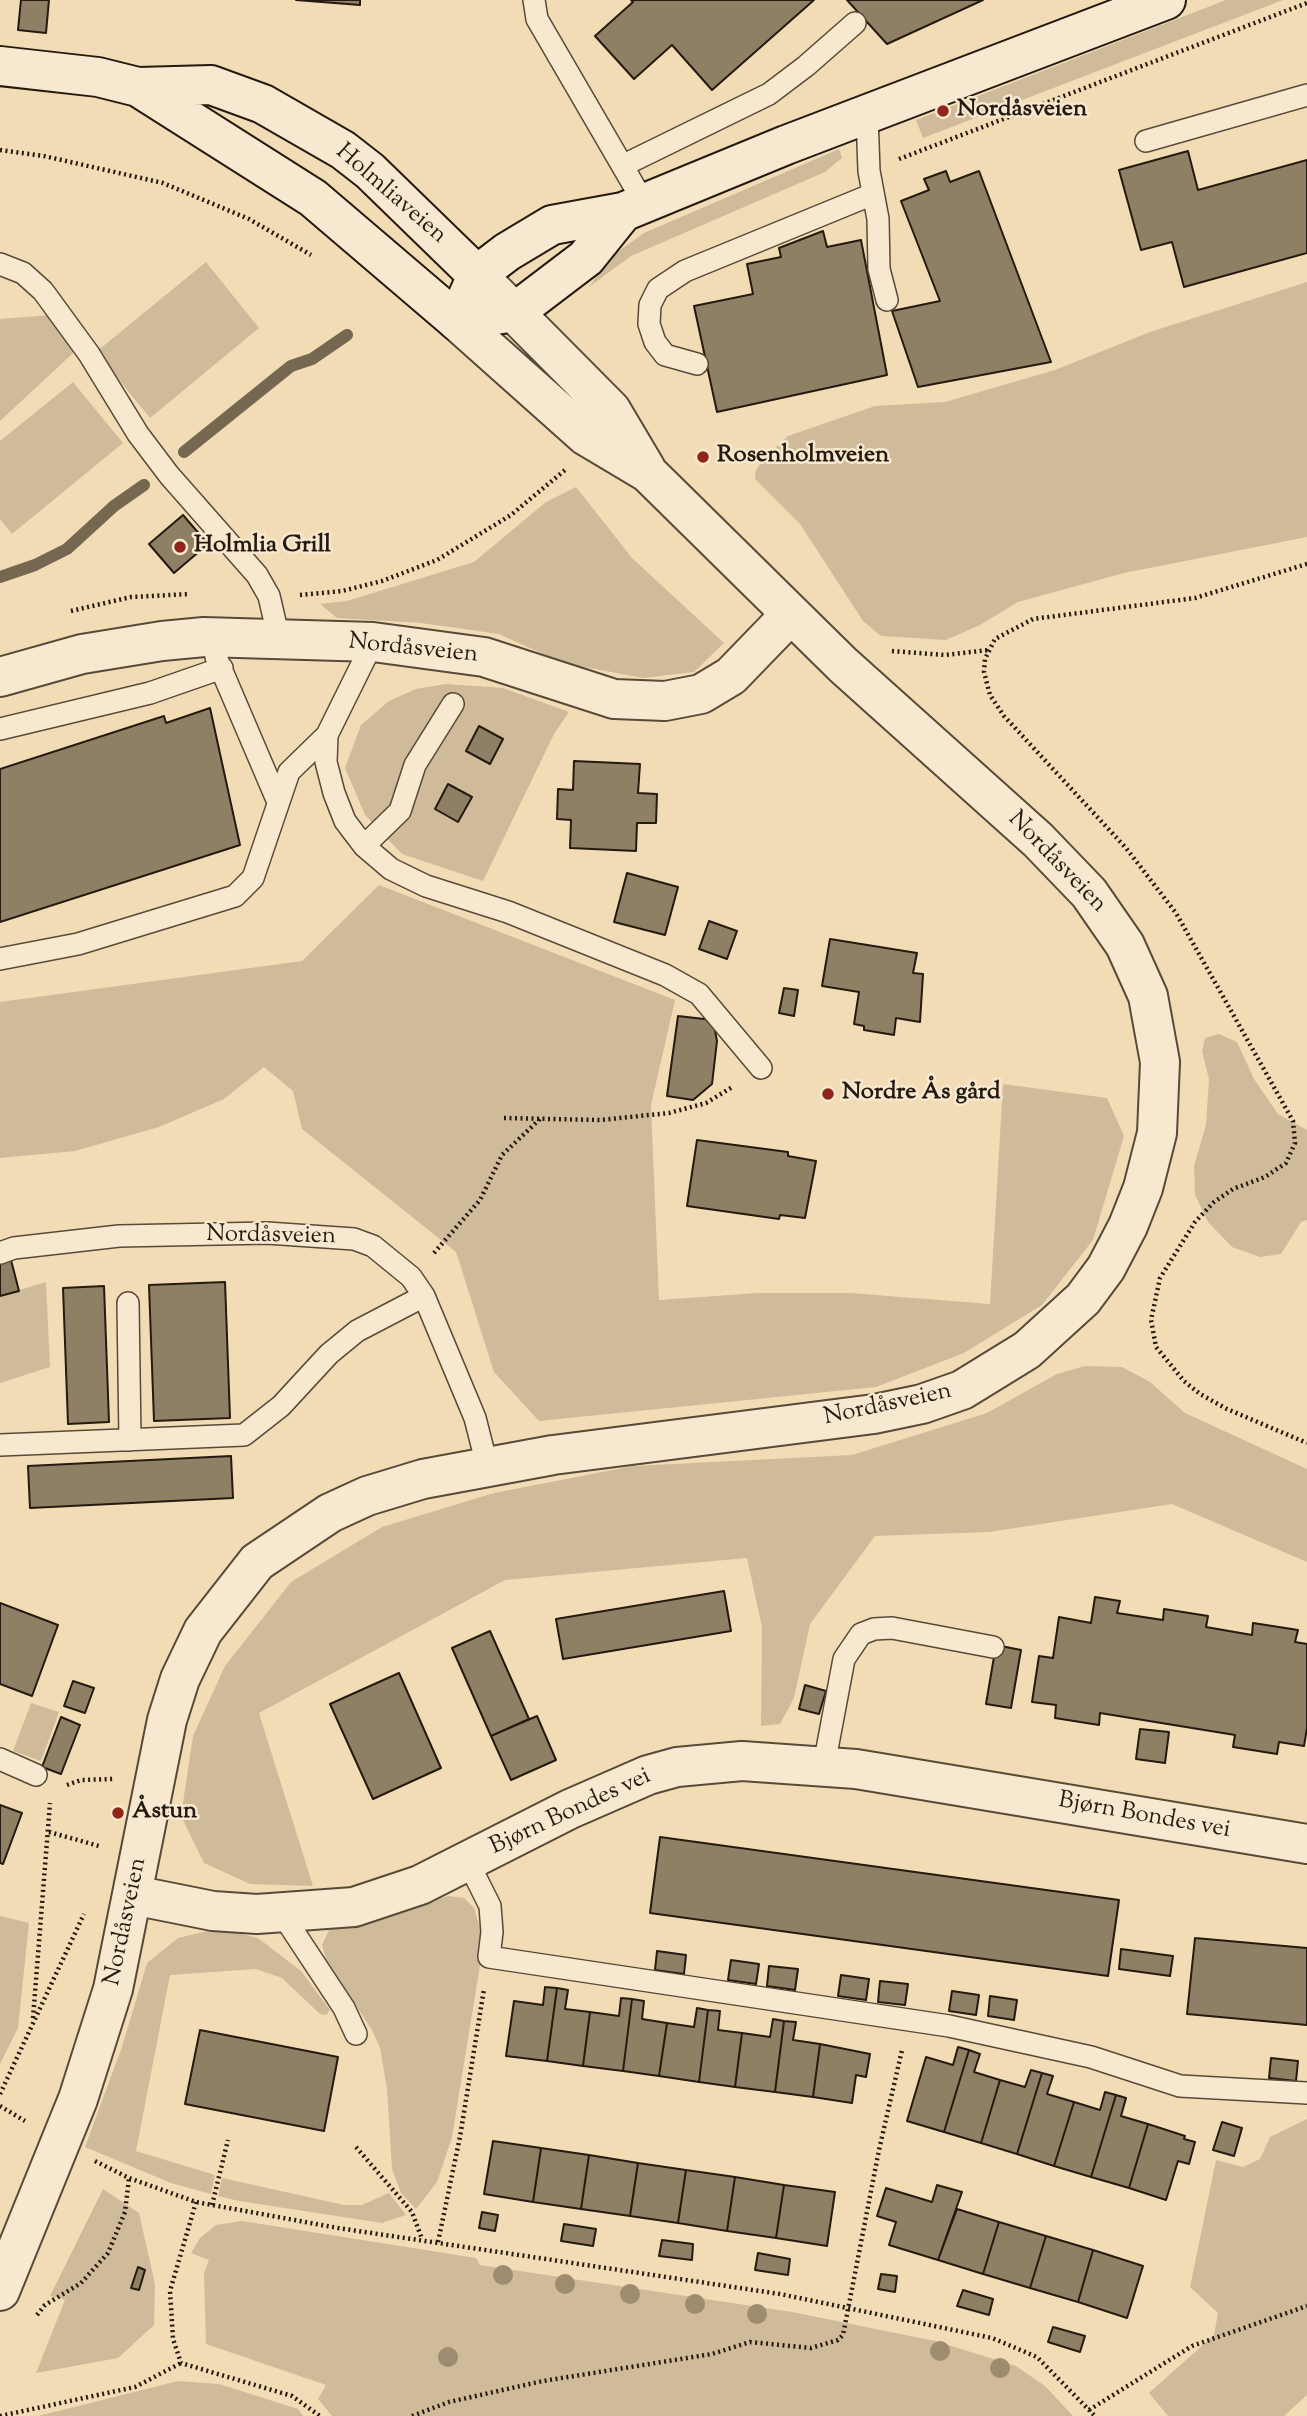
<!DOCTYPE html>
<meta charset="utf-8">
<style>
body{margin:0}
canvas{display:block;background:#f2dcb5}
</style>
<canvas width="1307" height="2416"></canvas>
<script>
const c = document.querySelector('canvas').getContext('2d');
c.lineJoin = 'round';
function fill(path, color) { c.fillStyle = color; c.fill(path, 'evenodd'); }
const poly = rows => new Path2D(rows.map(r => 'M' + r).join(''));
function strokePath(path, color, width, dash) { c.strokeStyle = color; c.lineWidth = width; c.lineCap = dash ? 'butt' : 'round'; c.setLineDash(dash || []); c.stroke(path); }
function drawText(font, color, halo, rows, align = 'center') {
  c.font = font + ' "Sorts Mill Goudy",serif'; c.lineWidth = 5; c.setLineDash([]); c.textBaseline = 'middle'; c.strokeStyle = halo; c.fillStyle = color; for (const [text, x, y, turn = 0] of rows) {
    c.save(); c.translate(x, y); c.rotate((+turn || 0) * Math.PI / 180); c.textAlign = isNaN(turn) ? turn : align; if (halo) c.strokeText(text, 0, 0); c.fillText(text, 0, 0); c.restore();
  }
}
fill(poly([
 [1226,0,1283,0,923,138,916,120],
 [839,149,842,158,825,172,631,256,589,287,609,258,644,233],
 [206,262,259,328,150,418,96,352],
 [1307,282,1307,537,1124,573,1018,602,980,625,946,640,881,636,863,621,800,524,755,479,756,470,763,460,788,436,875,406,945,402,1055,370,1150,332],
 [52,315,86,341,0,421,0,319],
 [73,382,123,443,12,534,0,519,0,441],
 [576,487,632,558,724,643,694,672,643,678,563,663,499,634,421,623,337,618,320,604,347,601,474,562,546,502],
 [446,684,503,688,569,712,554,734,483,881,402,854,365,815,345,768,361,725,389,701,416,689],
 [379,885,675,1000,651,1105,659,1300,758,1293,850,1293,990,1304,1003,1084,1107,1098,1124,1136,1093,1240,1042,1305,964,1353,876,1387,539,1421,494,1372,456,1252,302,1129,293,1091,264,1067,224,1099,159,1127,75,1151,0,1158,0,1002,302,961],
 [1219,1034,1237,1042,1254,1079,1278,1114,1307,1130,1307,1220,1301,1222,1281,1254,1260,1257,1232,1247,1208,1222,1195,1195,1194,1166,1206,1125,1209,1079,1202,1051,1205,1038],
 [46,1282,50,1367,0,1383,0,1296],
 [1085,1366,1122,1367,1150,1382,1185,1413,1307,1469,1307,1562,1172,1504,989,1532,875,1536,810,1624,794,1698,780,1724,761,1726,762,1627,747,1558,505,1580,259,1713,313,1886,250,1884,204,1863,181,1816,193,1736,225,1666,291,1582,382,1527,494,1493,633,1466,852,1455,987,1413,1057,1374],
 [31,1703,59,1712,41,1761,13,1751],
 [448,1896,464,1898,474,1908,484,1941,452,2137,437,2182,416,2209,401,2193,392,2169,387,2089,380,2048,372,2030,326,1959,322,1945,329,1930,386,1916],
 [0,1916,29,1923,18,2028,0,2064],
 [207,1931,234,1932,258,1938,301,1971,330,2010,326,2015,320,2014,282,1978,256,1969,170,1975,136,2151,215,2175,211,2194,171,2183,85,2147,122,2047,147,1963,178,1938],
 [1307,2119,1307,2395,1284,2416,1168,2416,1149,2393,1214,2335,1218,2313,1190,2287,1216,2160,1243,2167,1260,2159,1270,2137],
 [222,2178,344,2205,362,2205,389,2193,406,2215,382,2223,239,2201,218,2196],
 [103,2189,139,2213,155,2284,154,2325,118,2358,36,2373,65,2300,50,2296],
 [242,2221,476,2258,480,2265,792,2312,935,2341,1016,2366,1045,2386,1073,2416,332,2416,318,2399,326,2385,206,2344,204,2273,209,2260,191,2253,200,2238,216,2225],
 [178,2381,219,2384,298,2409,303,2416,38,2416]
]), '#cfbb99');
strokePath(poly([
 [184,452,291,366,312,359,347,335],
 [0,577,35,565,67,549,114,506,144,485]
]), '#766751', 12);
const building = poly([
 [21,0,49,0,46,33,18,30,21,0],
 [296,0,360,0,360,5,296,0],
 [631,0,814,0,712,90,672,45,634,79,595,36,633,2,631,0],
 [847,0,983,0,887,44,847,0],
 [1188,151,1198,190,1307,160,1307,253,1184,287,1172,242,1141,250,1119,170,1188,151],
 [946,171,950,182,979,171,1051,362,918,387,892,311,940,301,901,201,929,190,924,179,946,171],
 [823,231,827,247,861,240,887,375,717,412,694,306,753,294,747,264,781,257,779,248,823,231],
 [183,515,208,544,174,573,149,544,183,515],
 [210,708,240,845,0,922,0,769,164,716,166,723,210,708],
 [479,726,503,739,490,764,466,751,479,726],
 [574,761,640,764,638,793,657,794,656,823,637,823,636,851,570,848,571,820,557,819,558,789,573,790,574,761],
 [448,784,472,797,458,822,435,809,448,784],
 [627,873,678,887,665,935,614,922,627,873],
 [709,921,737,931,727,959,699,949,709,921],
 [830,939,917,953,913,973,923,974,920,1022,896,1018,894,1035,864,1030,864,1026,854,1024,859,992,822,986,830,939],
 [784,988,798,990,794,1016,779,1013,784,988],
 [678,1016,713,1020,717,1041,712,1084,693,1100,667,1096,678,1016],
 [697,1140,788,1152,788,1156,816,1161,805,1218,780,1215,779,1219,687,1206,697,1140],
 [11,1260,19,1291,0,1296,0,1263,11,1260],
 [225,1282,230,1418,154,1421,149,1285,225,1282],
 [104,1286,109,1422,68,1424,63,1288,104,1286],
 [231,1456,233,1498,30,1508,28,1466,231,1456],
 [724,1591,731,1631,563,1659,556,1619,724,1591],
 [1095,1597,1120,1601,1117,1613,1163,1620,1164,1609,1208,1616,1206,1627,1252,1635,1253,1623,1298,1630,1295,1642,1307,1644,1307,1728,1304,1746,1279,1742,1277,1754,1233,1747,1235,1735,1100,1713,1099,1725,1055,1718,1056,1705,1032,1702,1039,1656,1053,1658,1059,1617,1091,1623,1095,1597],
 [0,1603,58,1625,32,1696,0,1684,0,1603],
 [490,1631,529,1719,491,1736,452,1648,490,1631],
 [996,1645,1021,1650,1011,1708,986,1704,996,1645],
 [399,1673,441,1768,373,1799,330,1704,399,1673],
 [73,1681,94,1688,85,1713,64,1706,73,1681],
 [805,1685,826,1691,819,1714,799,1709,805,1685],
 [537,1716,556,1760,511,1780,491,1736,537,1716],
 [61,1717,80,1725,61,1774,42,1767,61,1717],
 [1140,1729,1169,1732,1165,1763,1136,1759,1140,1729],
 [0,1805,22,1813,3,1864,0,1863,0,1805],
 [660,1837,1119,1900,1108,1976,650,1913,660,1837],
 [1195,1938,1307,1948,1307,2025,1187,2014,1195,1938],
 [1121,1949,1173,1956,1170,1976,1119,1969,1121,1949],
 [657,1951,686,1955,684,1974,655,1970,657,1951],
 [731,1960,759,1964,756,1984,728,1980,731,1960],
 [769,1966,798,1969,795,1990,767,1986,769,1966],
 [841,1975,869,1979,866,2000,838,1996,841,1975],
 [880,1981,908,1984,905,2005,878,2002,880,1981],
 [545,1987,557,1988,547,2061,506,2056,514,2001,543,2005,545,1987],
 [557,1988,568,1990,565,2009,590,2012,583,2066,547,2061,557,1988],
 [952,1991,979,1995,976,2015,949,2011,952,1991],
 [990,1996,1017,2000,1014,2020,988,2016,990,1996],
 [621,1998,632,1999,623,2071,583,2066,590,2012,619,2016,621,1998],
 [632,1999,644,2001,642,2019,667,2023,659,2076,623,2071,632,1999],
 [697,2008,708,2010,699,2082,659,2076,667,2023,694,2027,697,2008],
 [708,2010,720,2011,718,2030,742,2033,735,2087,699,2082,708,2010],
 [773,2019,784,2021,775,2092,735,2087,742,2033,770,2037,773,2019],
 [784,2021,796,2022,793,2040,820,2044,813,2097,775,2092,784,2021],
 [200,2030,338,2057,324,2131,185,2104,200,2030],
 [820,2044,870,2054,866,2077,856,2075,852,2103,813,2097,820,2044],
 [958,2047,969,2050,944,2132,907,2121,926,2057,953,2065,958,2047],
 [969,2050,980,2054,974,2072,1000,2080,981,2143,944,2132,969,2050],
 [1271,2058,1298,2061,1296,2081,1269,2078,1271,2058],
 [1031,2070,1042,2073,1017,2154,981,2143,1000,2080,1025,2087,1031,2070],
 [1042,2073,1053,2076,1047,2094,1074,2102,1054,2166,1017,2154,1042,2073],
 [1105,2092,1116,2095,1091,2177,1054,2166,1074,2102,1100,2110,1105,2092],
 [1116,2095,1126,2098,1121,2116,1148,2124,1129,2188,1091,2177,1116,2095],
 [1222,2122,1242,2128,1234,2156,1213,2150,1222,2122],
 [1148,2124,1185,2136,1184,2139,1195,2142,1189,2164,1178,2161,1166,2200,1129,2188,1148,2124],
 [493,2141,541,2148,533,2202,484,2194,493,2141],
 [541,2148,589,2155,581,2209,533,2202,541,2148],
 [589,2155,638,2163,630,2216,581,2209,589,2155],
 [638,2163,686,2170,678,2223,630,2216,638,2163],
 [686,2170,735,2177,727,2231,678,2223,686,2170],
 [735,2177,784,2185,776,2238,727,2231,735,2177],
 [784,2185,835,2192,827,2246,776,2238,784,2185],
 [937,2185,962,2192,938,2260,889,2245,896,2222,877,2216,886,2188,932,2202,937,2185],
 [957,2209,999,2222,983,2274,938,2260,957,2209],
 [482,2212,498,2215,495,2231,479,2228,482,2212],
 [999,2222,1046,2236,1030,2288,983,2274,999,2222],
 [564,2224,596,2229,593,2246,561,2241,564,2224],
 [1046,2236,1093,2250,1078,2302,1030,2288,1046,2236],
 [662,2240,693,2244,692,2260,659,2256,662,2240],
 [1093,2250,1143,2266,1127,2318,1078,2302,1093,2250],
 [758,2253,790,2259,788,2275,755,2270,758,2253],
 [138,2267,145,2270,139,2290,131,2288,138,2267],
 [881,2274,897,2276,895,2292,878,2289,881,2274],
 [963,2290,993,2299,989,2315,957,2306,963,2290],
 [1053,2327,1085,2336,1080,2352,1048,2342,1053,2327]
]);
fill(building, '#8f7f65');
strokePath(building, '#241a0f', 2);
const lane = poly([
 [534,0,537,19,644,203],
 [867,115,869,171,878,219,879,269,887,300],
 [1146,141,1307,95],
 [624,165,769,94,806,66,855,23],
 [0,264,23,273,43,291,89,354,138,434,169,475,257,575,269,596,279,639],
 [697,364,665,355,655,342,649,324,650,305,658,289,685,271,873,194],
 [373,642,327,735,326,762,334,793,345,821,364,846,391,869,426,886,508,912,665,975,699,994,761,1068],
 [216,657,278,802],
 [0,729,150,693,222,668],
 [364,846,400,811,415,765,453,704],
 [0,959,78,944,235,896,253,878,289,772,327,735],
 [0,1253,14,1248,119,1236,267,1233,354,1239,373,1246,411,1277,424,1296,475,1418,487,1465],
 [128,1303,130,1440],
 [0,1445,244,1435,281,1406,329,1354,357,1331,424,1296],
 [0,1759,36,1775],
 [824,1765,844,1659,861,1634,874,1629,892,1628,993,1647],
 [468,1862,490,1906,492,1932,489,1957,949,2026,1091,2057,1180,2086,1307,2093],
 [282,1914,344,2008,356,2034]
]);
const street = poly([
 [477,275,611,410,646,469],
 [0,677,82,654,162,641,204,637,373,642,484,657,614,699,665,701,701,694,731,676,791,614],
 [133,1895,213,1911,257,1914,354,1907,420,1885,570,1809,648,1775,677,1767,742,1761,856,1769,1307,1844],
 [0,2291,78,2099,113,1989,167,1720,180,1679,203,1631,257,1562,330,1513,367,1496,423,1479,553,1455,874,1414,922,1404,962,1390,1027,1350,1083,1299,1106,1268,1128,1226,1143,1188,1157,1133,1160,1062,1148,996,1125,945,1089,893,1038,840,843,665,648,473,586,436,457,321]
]);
const secondary = poly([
 [0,66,98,77,138,87,211,85,263,104,343,150,370,171,477,275],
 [138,87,313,198,457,321],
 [457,321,477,275,507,252,552,225,623,212,786,145,1166,0],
 [457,321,515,312,586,258,623,212]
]);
strokePath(lane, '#584a38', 24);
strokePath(street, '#584a38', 42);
strokePath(secondary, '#241a0f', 42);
strokePath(poly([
 [0,150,44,156,163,183,249,219,311,255],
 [899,159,1307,3],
 [1307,564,1195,598,1033,619,995,639,985,659,984,672,990,695,1004,716,1126,848,1176,913,1293,1121,1295,1143,1286,1163,1265,1177,1233,1189,1214,1202,1195,1222,1160,1278,1151,1320,1156,1347,1184,1381,1200,1394,1227,1409,1307,1443],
 [300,595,342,591,382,581,437,560,511,515,565,470],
 [71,611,131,597,190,594],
 [892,651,945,655,989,650],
 [504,1118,600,1120,669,1113,706,1103,734,1086],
 [434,1253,480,1200,502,1155,540,1119],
 [67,1785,81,1780,113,1779],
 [49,1832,99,1846],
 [33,2018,50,1803],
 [0,2094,84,1914],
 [0,2106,25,2121],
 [356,2147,412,2212,422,2239],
 [95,2161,129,2178,196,2202,338,2228,780,2294,992,2338,1037,2357,1095,2416],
 [196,2202,170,2291,173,2339,181,2363,292,2396,320,2416],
 [212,2205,228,2140],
 [438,2242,460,2137,484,1989],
 [37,2315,45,2305,81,2283,108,2253,125,2212,129,2178],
 [1089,2410,1192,2346,1307,2306],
 [0,2416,135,2387,181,2363],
 [412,2416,449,2402,543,2381,712,2354,750,2342,811,2348,838,2340,843,2335,879,2150,902,2050]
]), '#241a0f', 4.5, [2, 3.5]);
strokePath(lane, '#f7e8cf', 21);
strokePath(street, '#f7e8cf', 38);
strokePath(secondary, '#f7e8cf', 38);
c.fillStyle = '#9d8c70';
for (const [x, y] of [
 [503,2275],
 [565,2284],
 [630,2294],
 [695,2304],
 [757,2314],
 [940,2351],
 [448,2357],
 [1000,2368]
]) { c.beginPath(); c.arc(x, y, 10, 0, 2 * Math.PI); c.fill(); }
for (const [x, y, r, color] of [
 [943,111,7,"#8f2418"],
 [703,457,7,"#8f2418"],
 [180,547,7,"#8f2418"],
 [828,1094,7,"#8f2418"],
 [118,1813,7,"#8f2418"]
]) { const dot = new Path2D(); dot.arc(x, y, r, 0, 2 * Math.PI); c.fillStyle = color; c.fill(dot); strokePath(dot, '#f7e8cf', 2.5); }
drawText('bold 24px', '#241a0f', '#f7e8cf', [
 ["Nordåsveien",957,111],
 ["Rosenholmveien",717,457],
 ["Holmlia Grill",194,547],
 ["Nordre Ås gård",842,1094],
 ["Åstun",132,1813]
], 'left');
drawText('24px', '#241a0f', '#f7e8cf', [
 ["Holmliaveien",390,195,41],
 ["Nordåsveien",413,650,6],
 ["Nordåsveien",1056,863,46],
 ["Nordåsveien",271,1237,1],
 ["Nordåsveien",888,1406,-12],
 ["Bjørn Bondes vei",571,1813,-25],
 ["Bjørn Bondes vei",1144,1817,10],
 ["Nordåsveien",127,1922,-78]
]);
</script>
